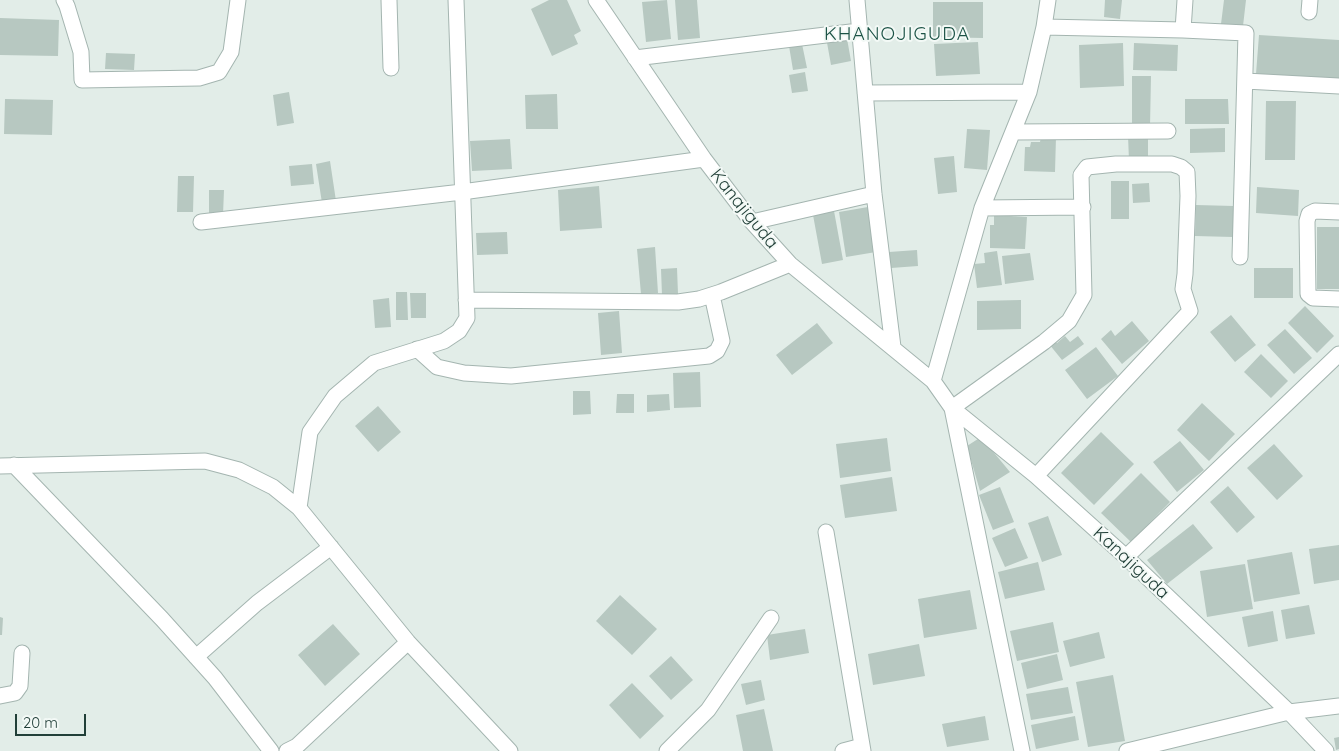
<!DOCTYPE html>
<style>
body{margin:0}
#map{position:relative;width:1339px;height:751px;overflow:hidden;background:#e2ede8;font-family:Quicksand,sans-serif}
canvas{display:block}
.scale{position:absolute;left:15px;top:714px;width:71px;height:22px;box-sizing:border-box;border:2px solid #213f38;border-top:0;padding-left:6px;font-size:15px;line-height:18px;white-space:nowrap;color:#213f38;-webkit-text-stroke:4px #f3f9f6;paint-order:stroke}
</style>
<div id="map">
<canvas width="1339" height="751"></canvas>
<div class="scale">20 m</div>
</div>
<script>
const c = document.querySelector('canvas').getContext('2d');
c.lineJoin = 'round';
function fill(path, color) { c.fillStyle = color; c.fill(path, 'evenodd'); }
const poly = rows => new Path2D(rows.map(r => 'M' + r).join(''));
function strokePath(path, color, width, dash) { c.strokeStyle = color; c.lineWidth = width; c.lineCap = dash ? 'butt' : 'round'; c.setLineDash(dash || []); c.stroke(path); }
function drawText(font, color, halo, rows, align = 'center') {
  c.font = font + ' Quicksand,sans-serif'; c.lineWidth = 4; c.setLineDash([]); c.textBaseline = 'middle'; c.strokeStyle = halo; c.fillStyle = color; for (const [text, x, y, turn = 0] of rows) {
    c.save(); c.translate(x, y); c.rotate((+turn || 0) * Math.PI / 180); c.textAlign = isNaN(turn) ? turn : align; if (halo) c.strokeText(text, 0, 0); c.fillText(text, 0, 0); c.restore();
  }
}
fill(poly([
 [549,0,567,0,581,31,574,35,578,44,552,56,531,9],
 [667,0,671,39,646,42,642,2],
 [675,0,697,0,700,38,678,40],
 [1105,0,1122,0,1120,19,1104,17],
 [1224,0,1246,0,1243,26,1221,24],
 [933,2,983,2,983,38,933,37],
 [0,18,59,20,58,56,0,55],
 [846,33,851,61,831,65,826,37],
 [1259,35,1339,40,1339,80,1256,74],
 [978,42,980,74,936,76,934,44],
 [1123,43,1124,86,1080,88,1079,45],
 [1134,43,1178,45,1177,71,1133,70],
 [802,44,807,68,793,70,789,46],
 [106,53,135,54,134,70,105,69],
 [805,72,808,91,792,93,789,75],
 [1132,76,1151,76,1150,127,1132,126],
 [289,92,294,123,277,126,273,95],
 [557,94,558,129,526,129,525,95],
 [5,99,53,100,52,135,4,134],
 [1185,99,1228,99,1229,124,1185,124],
 [1266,101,1296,101,1295,160,1265,160],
 [1225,128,1225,152,1190,153,1190,129],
 [967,129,990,130,987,170,964,168],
 [1148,134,1148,160,1129,161,1128,135],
 [1041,137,1056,137,1055,172,1024,171,1025,147,1030,147,1031,142,1040,142],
 [510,139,512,169,472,171,470,141],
 [954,156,957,192,938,194,934,158],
 [330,161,336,201,322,203,316,164],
 [312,164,314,184,291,186,289,166],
 [178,176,194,176,193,212,177,212],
 [1111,181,1129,181,1129,219,1111,219],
 [1149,183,1150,202,1133,203,1132,184],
 [599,186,602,228,560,231,558,190],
 [1257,187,1299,190,1298,216,1256,213],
 [209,190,224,190,223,215,209,215],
 [1196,205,1234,206,1233,237,1195,236],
 [868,207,876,252,846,257,839,212],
 [834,211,843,260,822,264,813,215],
 [994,215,1027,217,1025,249,990,248,990,225,994,225],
 [1317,227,1339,227,1339,289,1317,289],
 [507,232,508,254,477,255,476,233],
 [655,247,658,293,641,294,637,249],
 [917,250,918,266,891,268,889,252],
 [997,251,1002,285,977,288,974,264,985,263,984,253],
 [1030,253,1034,280,1005,284,1002,256],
 [677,268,678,294,662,295,661,269],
 [1254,268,1293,268,1293,298,1254,298],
 [396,292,407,292,408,320,396,320],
 [410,293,426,293,426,318,411,318],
 [389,298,391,327,375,328,373,300],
 [1021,300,1021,329,977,330,977,301],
 [1305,306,1334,336,1317,353,1288,323],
 [619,311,622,353,601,355,598,313],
 [1231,315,1256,345,1235,362,1210,332],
 [1132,321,1149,341,1122,364,1101,339,1111,330,1115,336],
 [817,323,833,343,792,375,776,355],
 [1285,329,1312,358,1294,374,1267,345],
 [1065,336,1070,342,1078,336,1084,344,1062,360,1049,344,1053,340,1057,343],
 [1096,347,1118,376,1087,399,1065,370],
 [1261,354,1288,381,1271,398,1244,372],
 [700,372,701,407,674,408,673,373],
 [573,391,590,391,591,414,573,415],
 [617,394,634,394,634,413,616,413],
 [669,394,670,410,647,412,647,395],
 [1202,403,1235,434,1209,461,1177,430],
 [378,406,401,432,378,452,355,426],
 [1101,432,1134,464,1094,505,1061,473],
 [981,437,1010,472,980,491,967,446],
 [887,438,891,471,840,478,836,444],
 [1180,441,1204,470,1177,492,1153,462],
 [1274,444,1303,476,1277,500,1247,468],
 [1141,473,1170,502,1131,542,1101,513],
 [892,477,897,511,845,518,840,485],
 [1228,486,1255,517,1237,533,1210,502],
 [1000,487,1014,522,993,530,979,495],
 [1048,516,1062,555,1042,562,1028,523],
 [1193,524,1213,548,1167,584,1147,560],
 [1015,528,1028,558,1005,567,992,538],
 [1339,545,1339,580,1314,584,1309,549],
 [1292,552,1300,594,1254,602,1247,560],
 [1038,562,1045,590,1005,599,998,572],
 [1245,564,1253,609,1207,617,1200,571],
 [970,590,977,629,924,638,918,599],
 [620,595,657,629,632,655,596,621],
 [1309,605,1315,634,1286,639,1281,610],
 [1273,611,1278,641,1248,647,1242,617],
 [0,617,3,618,2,635,0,635],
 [1053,622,1059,652,1017,661,1010,631],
 [333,624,360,654,325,686,298,655],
 [805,629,809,653,770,660,767,635],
 [1099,632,1105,658,1070,667,1063,641],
 [919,644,925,676,873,685,868,654],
 [1057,654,1063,680,1027,689,1021,663],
 [671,656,693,680,671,700,649,676],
 [1113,675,1125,741,1088,747,1076,682],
 [761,680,765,700,746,705,741,684],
 [632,683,664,716,640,739,609,705],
 [1068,687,1073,713,1031,720,1026,694],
 [764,709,773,751,743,751,736,715],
 [985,716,989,740,947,747,942,724],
 [1075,716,1079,740,1036,749,1031,725],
 [1339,737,1339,749,1336,750,1334,738]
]), '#b7c8c1');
const minor = poly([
 [64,0,67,6,81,52,82,80,199,78,219,72,231,52,238,0],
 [389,0,391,68],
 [596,0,704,159,752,222,790,264,933,381,952,408,1036,476,1126,557,1289,712,1326,751],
 [857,0,874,194,893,347],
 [1309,12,1310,0],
 [1044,27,1183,30,1246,33,1240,257],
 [1183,30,1185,0],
 [635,58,859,31],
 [1245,81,1339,86],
 [865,93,1029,92],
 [1014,132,1168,131],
 [982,208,1083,207],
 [1339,212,1315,211,1309,214,1307,221,1308,294,1313,298,1339,299],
 [201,222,462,192,704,159],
 [752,222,874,194],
 [466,300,678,302,699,299,721,292,790,264],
 [417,349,437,367,464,373,511,376,709,356,717,351,722,341,712,295],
 [933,381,982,208,1029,92,1044,27,1048,0],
 [14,465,162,619,215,678,271,751],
 [0,466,205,461,239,470,273,487,299,508,408,642,510,751],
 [299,508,310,432,335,396,374,363,444,341,459,331,467,318,456,0],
 [826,532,863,751],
 [1126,557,1339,354],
 [196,657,257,603,331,547],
 [0,696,15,693,20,686,22,653],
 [287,751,297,746,408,642],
 [667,751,708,710,771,618],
 [843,751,862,746],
 [1022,751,952,408,1044,342,1069,321,1084,295,1081,175,1087,167,1116,164,1172,164,1181,167,1187,172,1188,196,1185,274,1183,289,1190,311,1036,476],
 [1127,751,1289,712,1339,706]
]);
strokePath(minor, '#a4b5b0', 17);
strokePath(minor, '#fff', 15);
drawText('18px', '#213f38', '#f3f9f6', [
 ["Kanajiguda",744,209,51],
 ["Kanajiguda",1131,563,43]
]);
c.letterSpacing = '1px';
drawText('19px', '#1c5346', '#f3f9f6', [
 ["KHANOJIGUDA",897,34]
]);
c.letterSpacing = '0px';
</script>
